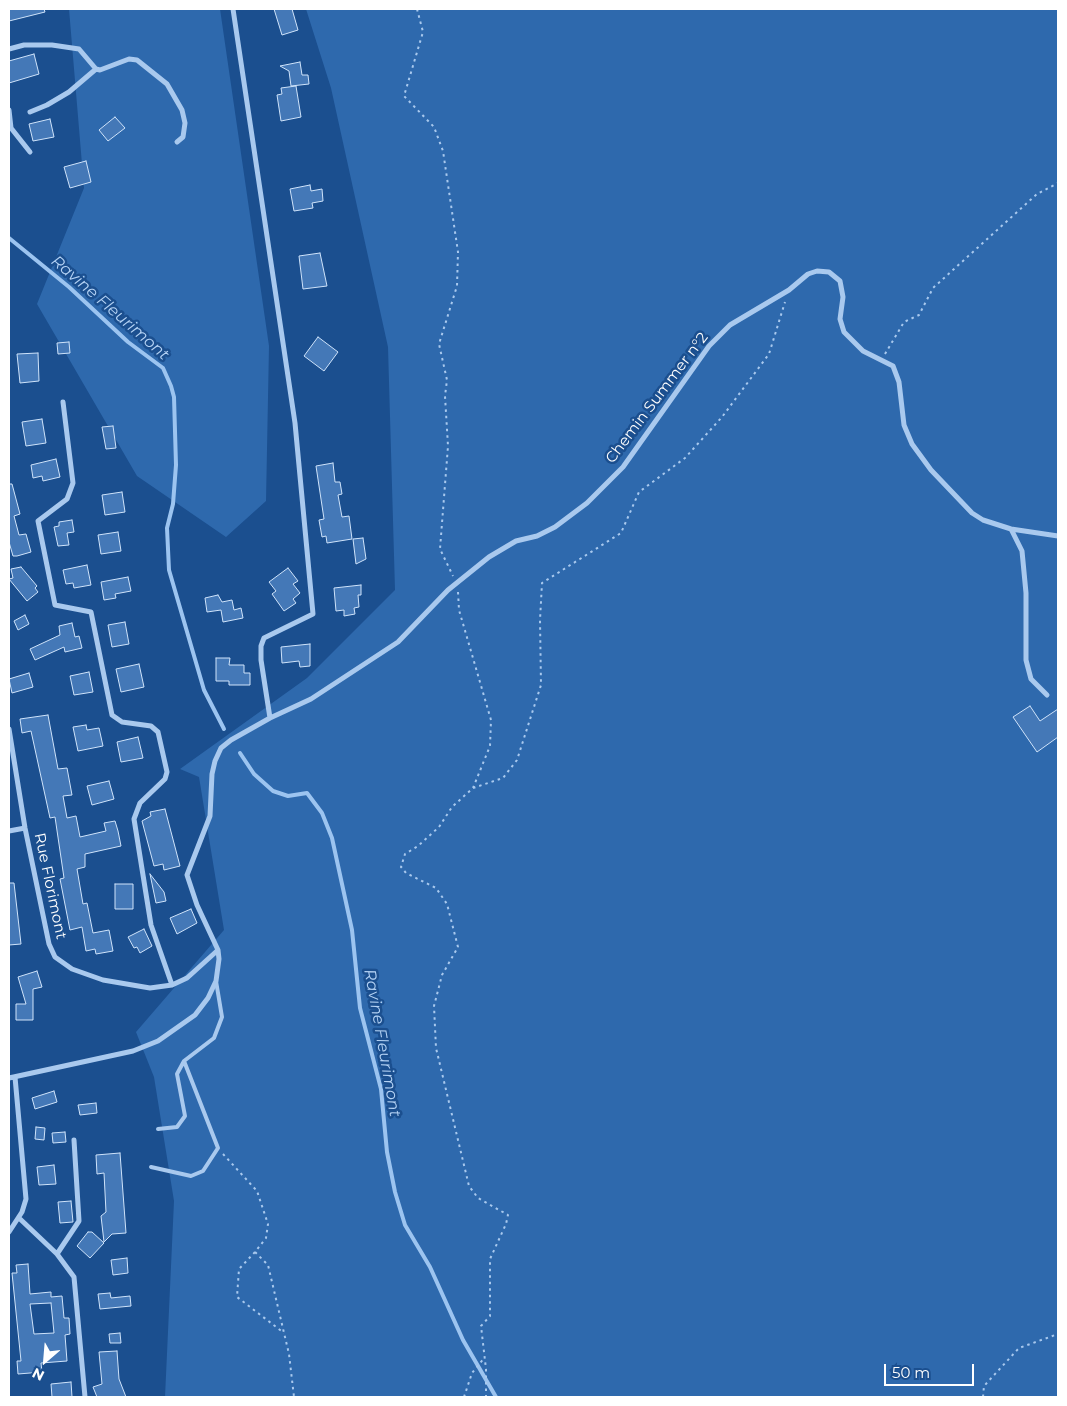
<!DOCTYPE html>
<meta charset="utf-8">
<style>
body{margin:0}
#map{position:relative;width:1067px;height:1406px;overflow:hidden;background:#1b4f8f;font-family:Montserrat,sans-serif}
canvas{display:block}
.frame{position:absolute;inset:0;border:10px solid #fff;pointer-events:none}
.north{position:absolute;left:20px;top:1336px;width:50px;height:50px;-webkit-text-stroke:4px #1b4f8f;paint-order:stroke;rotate:207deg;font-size:14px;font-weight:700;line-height:20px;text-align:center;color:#fff}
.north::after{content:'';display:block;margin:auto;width:18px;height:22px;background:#fff;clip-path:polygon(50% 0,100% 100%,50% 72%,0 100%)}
.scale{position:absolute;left:884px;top:1364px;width:90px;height:22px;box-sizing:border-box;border:2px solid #fff;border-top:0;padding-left:6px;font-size:15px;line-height:18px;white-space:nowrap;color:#fff;-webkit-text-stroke:4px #1b4f8f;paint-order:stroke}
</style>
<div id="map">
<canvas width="1067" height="1406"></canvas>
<div class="frame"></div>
<div class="north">N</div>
<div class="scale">50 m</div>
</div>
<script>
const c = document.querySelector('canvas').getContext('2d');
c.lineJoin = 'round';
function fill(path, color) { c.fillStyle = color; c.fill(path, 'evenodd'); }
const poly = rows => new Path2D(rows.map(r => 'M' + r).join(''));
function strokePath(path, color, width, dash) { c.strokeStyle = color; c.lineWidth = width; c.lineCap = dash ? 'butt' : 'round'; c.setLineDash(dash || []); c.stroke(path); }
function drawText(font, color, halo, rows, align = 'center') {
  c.font = font + ' Montserrat,sans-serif'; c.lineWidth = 5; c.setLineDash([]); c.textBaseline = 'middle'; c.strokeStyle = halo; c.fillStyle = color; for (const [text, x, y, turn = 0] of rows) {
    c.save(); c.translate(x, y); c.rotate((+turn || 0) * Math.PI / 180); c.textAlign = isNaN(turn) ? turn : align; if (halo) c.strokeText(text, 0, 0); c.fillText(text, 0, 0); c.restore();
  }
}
fill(poly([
 [69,9,220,9,269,346,266,501,226,537,137,476,37,304,84,188],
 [306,9,1058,9,1058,1397,165,1397,174,1201,154,1077,136,1032,224,930,199,777,180,769,307,678,395,590,388,347,331,88]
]), '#2e69ad');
strokePath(poly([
 [9,238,69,287,128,342,163,368,171,386,174,397,176,465,173,504,167,528,169,570,204,690,224,729],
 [240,753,254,774,273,791,288,796,307,793,322,813,332,838,352,930,360,1008,381,1089,387,1152,395,1192,405,1225,430,1267,463,1340,496,1397]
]), '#9cc4f0', 4);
const building = poly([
 [9,9,44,9,45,12,9,21,9,9],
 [274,9,292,9,298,30,282,35,274,9],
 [34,54,39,74,9,83,9,61,34,54],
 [300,62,302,75,308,75,309,84,291,86,289,71,280,66,300,62],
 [296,86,301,117,281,121,277,95,282,94,281,88,296,86],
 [115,117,125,128,108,141,99,130,115,117],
 [50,119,54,137,33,141,29,124,50,119],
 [86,161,91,182,70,188,64,167,86,161],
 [310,185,311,191,322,189,323,201,312,203,313,208,294,211,290,189,310,185],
 [320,253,327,286,303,289,299,256,320,253],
 [318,337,338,352,324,371,304,356,318,337],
 [69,342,70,353,58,354,57,343,69,342],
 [38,353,39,381,20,383,17,354,38,353],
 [42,419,46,443,26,446,22,422,42,419],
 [113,426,116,448,106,449,102,427,113,426],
 [56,459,60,477,43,481,42,476,33,478,31,465,56,459],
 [333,463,335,482,340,482,342,494,338,495,342,517,349,516,352,539,327,543,326,536,322,537,319,520,324,519,316,466,333,463],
 [9,484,12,484,20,514,14,516,19,535,26,534,31,552,17,556,13,556,9,542,9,484],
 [122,492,125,512,105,515,102,495,122,492],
 [72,520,74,532,67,533,69,545,58,546,54,527,59,526,59,522,72,520],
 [118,532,121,551,101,554,98,535,118,532],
 [363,538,366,559,356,564,353,539,363,538],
 [87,565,91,585,74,588,73,583,66,584,63,570,87,565],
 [21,567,37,586,35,588,38,592,27,601,9,579,13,578,11,569,21,567],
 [288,568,298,581,293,584,300,593,293,599,296,603,284,611,272,594,276,591,269,582,288,568],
 [128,577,131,591,115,594,116,598,104,600,101,582,128,577],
 [361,585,361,595,358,595,359,607,354,608,355,614,344,616,344,610,336,611,334,588,361,585],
 [218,595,222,602,232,600,234,610,241,608,243,618,223,622,221,610,207,612,205,598,218,595],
 [25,615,29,624,18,630,14,621,25,615],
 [125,622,129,644,112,647,108,625,125,622],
 [72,623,75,637,79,636,82,648,65,652,64,647,35,660,30,649,60,635,59,626,72,623],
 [310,644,310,666,300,667,299,661,282,663,281,647,310,644],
 [216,658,230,658,229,665,244,665,244,673,250,673,250,685,229,685,229,681,216,681,216,658],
 [139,664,144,687,121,692,116,669,139,664],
 [89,672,93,692,74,695,70,676,89,672],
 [29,673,33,687,12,693,9,679,29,673],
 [1030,706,1040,721,1058,709,1058,737,1037,752,1013,717,1030,706],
 [48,715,58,769,67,768,72,795,63,796,67,818,76,816,80,837,106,831,104,823,115,821,118,831,121,846,85,854,85,867,77,869,83,904,87,903,93,933,109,930,113,951,96,954,95,949,86,951,82,927,70,930,60,879,64,878,55,817,50,818,31,731,22,733,20,719,48,715],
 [86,725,87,730,99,728,103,746,78,751,73,727,86,725],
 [138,737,143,758,121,762,117,742,138,737],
 [109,781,114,799,92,805,87,786,109,781],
 [165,809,180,866,164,870,163,864,154,866,142,821,151,816,150,812,165,809],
 [150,874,164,892,166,901,156,903,150,874],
 [9,883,14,883,21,944,9,945,9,883],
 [115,884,133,884,133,909,115,909,115,884],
 [191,909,197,923,177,934,170,918,191,909],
 [144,929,152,946,140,953,137,947,134,948,128,937,144,929],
 [37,971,42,987,33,989,33,1020,16,1020,16,1004,26,1004,18,977,37,971],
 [54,1091,57,1102,35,1109,32,1098,54,1091],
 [96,1103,97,1113,80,1115,78,1105,96,1103],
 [36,1127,45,1128,44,1140,35,1139,36,1127],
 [65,1132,66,1142,53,1143,52,1133,65,1132],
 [120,1153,126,1233,112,1234,104,1242,101,1216,106,1212,104,1173,97,1174,96,1155,120,1153],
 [54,1165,56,1184,39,1185,37,1167,54,1165],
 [71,1201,73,1222,60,1223,58,1202,71,1201],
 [88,1232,92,1232,104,1243,90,1258,77,1246,88,1232],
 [127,1258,128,1273,113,1275,111,1260,127,1258],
 [28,1264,30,1294,51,1292,51,1297,62,1296,64,1318,69,1318,70,1334,65,1335,67,1361,41,1363,42,1372,18,1374,17,1361,21,1361,12,1273,17,1273,16,1265,28,1264],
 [51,1303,54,1333,34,1334,30,1304,51,1303],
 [110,1293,111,1298,130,1296,131,1306,100,1309,98,1294,110,1293],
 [120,1333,121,1343,110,1343,109,1334,120,1333],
 [117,1351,119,1379,126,1397,97,1397,93,1387,102,1384,99,1352,117,1351],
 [71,1382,72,1397,52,1397,51,1384,71,1382]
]);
fill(building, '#4478b7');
strokePath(building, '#cfe3fa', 1);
strokePath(poly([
 [417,9,423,32,404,96,434,127,443,151,458,252,457,286,439,344,447,380,445,396,448,446,440,549,453,576],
 [885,354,904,322,919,315,933,288,1037,194,1058,183],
 [458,592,459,610,491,720,490,746,473,788,452,807,439,827,418,846,405,854,401,867,406,873,436,888,447,904,458,947,442,975,434,1006,436,1048,469,1186,478,1198,508,1215,506,1224,490,1259,490,1316,481,1326,486,1369,486,1397],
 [473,788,503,778,517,760,541,685,540,620,542,583,621,533,639,492,685,458,722,417,769,354,785,302],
 [223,1154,257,1191,268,1224,266,1238,255,1252,268,1265,289,1354,294,1397],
 [255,1252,239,1269,237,1297,284,1333],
 [464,1397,472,1373,485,1357],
 [983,1397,984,1386,1019,1348,1058,1334]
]), '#a9c9ee', 2, [2.5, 4]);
strokePath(poly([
 [158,1129,177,1127,185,1116,177,1074,184,1061,214,1038,222,1017,216,981],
 [151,1167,191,1176,203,1171,218,1148,184,1061]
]), '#a9c9ee', 4);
strokePath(poly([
 [233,9,295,423,313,614,264,638,261,646,261,660,270,718],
 [9,49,24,45,52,45,79,49,96,69,100,70,129,59,137,60,167,84,182,110,185,123,183,137,177,142],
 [9,110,11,128,30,152],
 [30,112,47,105,69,92,96,69],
 [63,402,73,483,67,499,38,521,55,605,91,612,112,715,122,722,151,726,158,732,167,772,165,779,140,803,134,819,151,925,172,985],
 [1011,529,1022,551,1026,593,1026,660,1031,679,1047,695],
 [9,729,25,828,49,944,55,957,72,969,103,980,150,988,172,985,187,978,218,950],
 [9,831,25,828],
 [9,1078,133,1051,158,1041,195,1015,208,998,216,981,219,959,218,950,197,905,187,875,210,816,212,774,215,761,221,748,231,740,270,718,311,699,398,642,448,590,489,557,516,541,537,536,555,527,587,503,623,467,709,346,730,325,789,290,808,274,817,271,829,272,840,281,843,297,840,319,844,332,863,351,893,366,899,382,904,425,912,444,931,470,972,513,983,520,1011,529,1058,536],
 [19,1218,57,1254,74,1277,85,1397],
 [9,1232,22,1212,26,1199,15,1077],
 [57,1254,79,1221,74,1140]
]), '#a9c9ee', 5);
drawText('15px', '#fff', '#1b4f8f', [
 ["Chemin Summer n°2",657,398,-53],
 ["Rue Florimont",50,886,78]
]);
drawText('italic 16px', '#b5d3f5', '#1b4f8f', [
 ["Ravine Fleurimont",110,308,41],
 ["Ravine Fleurimont",382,1043,80]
]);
</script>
